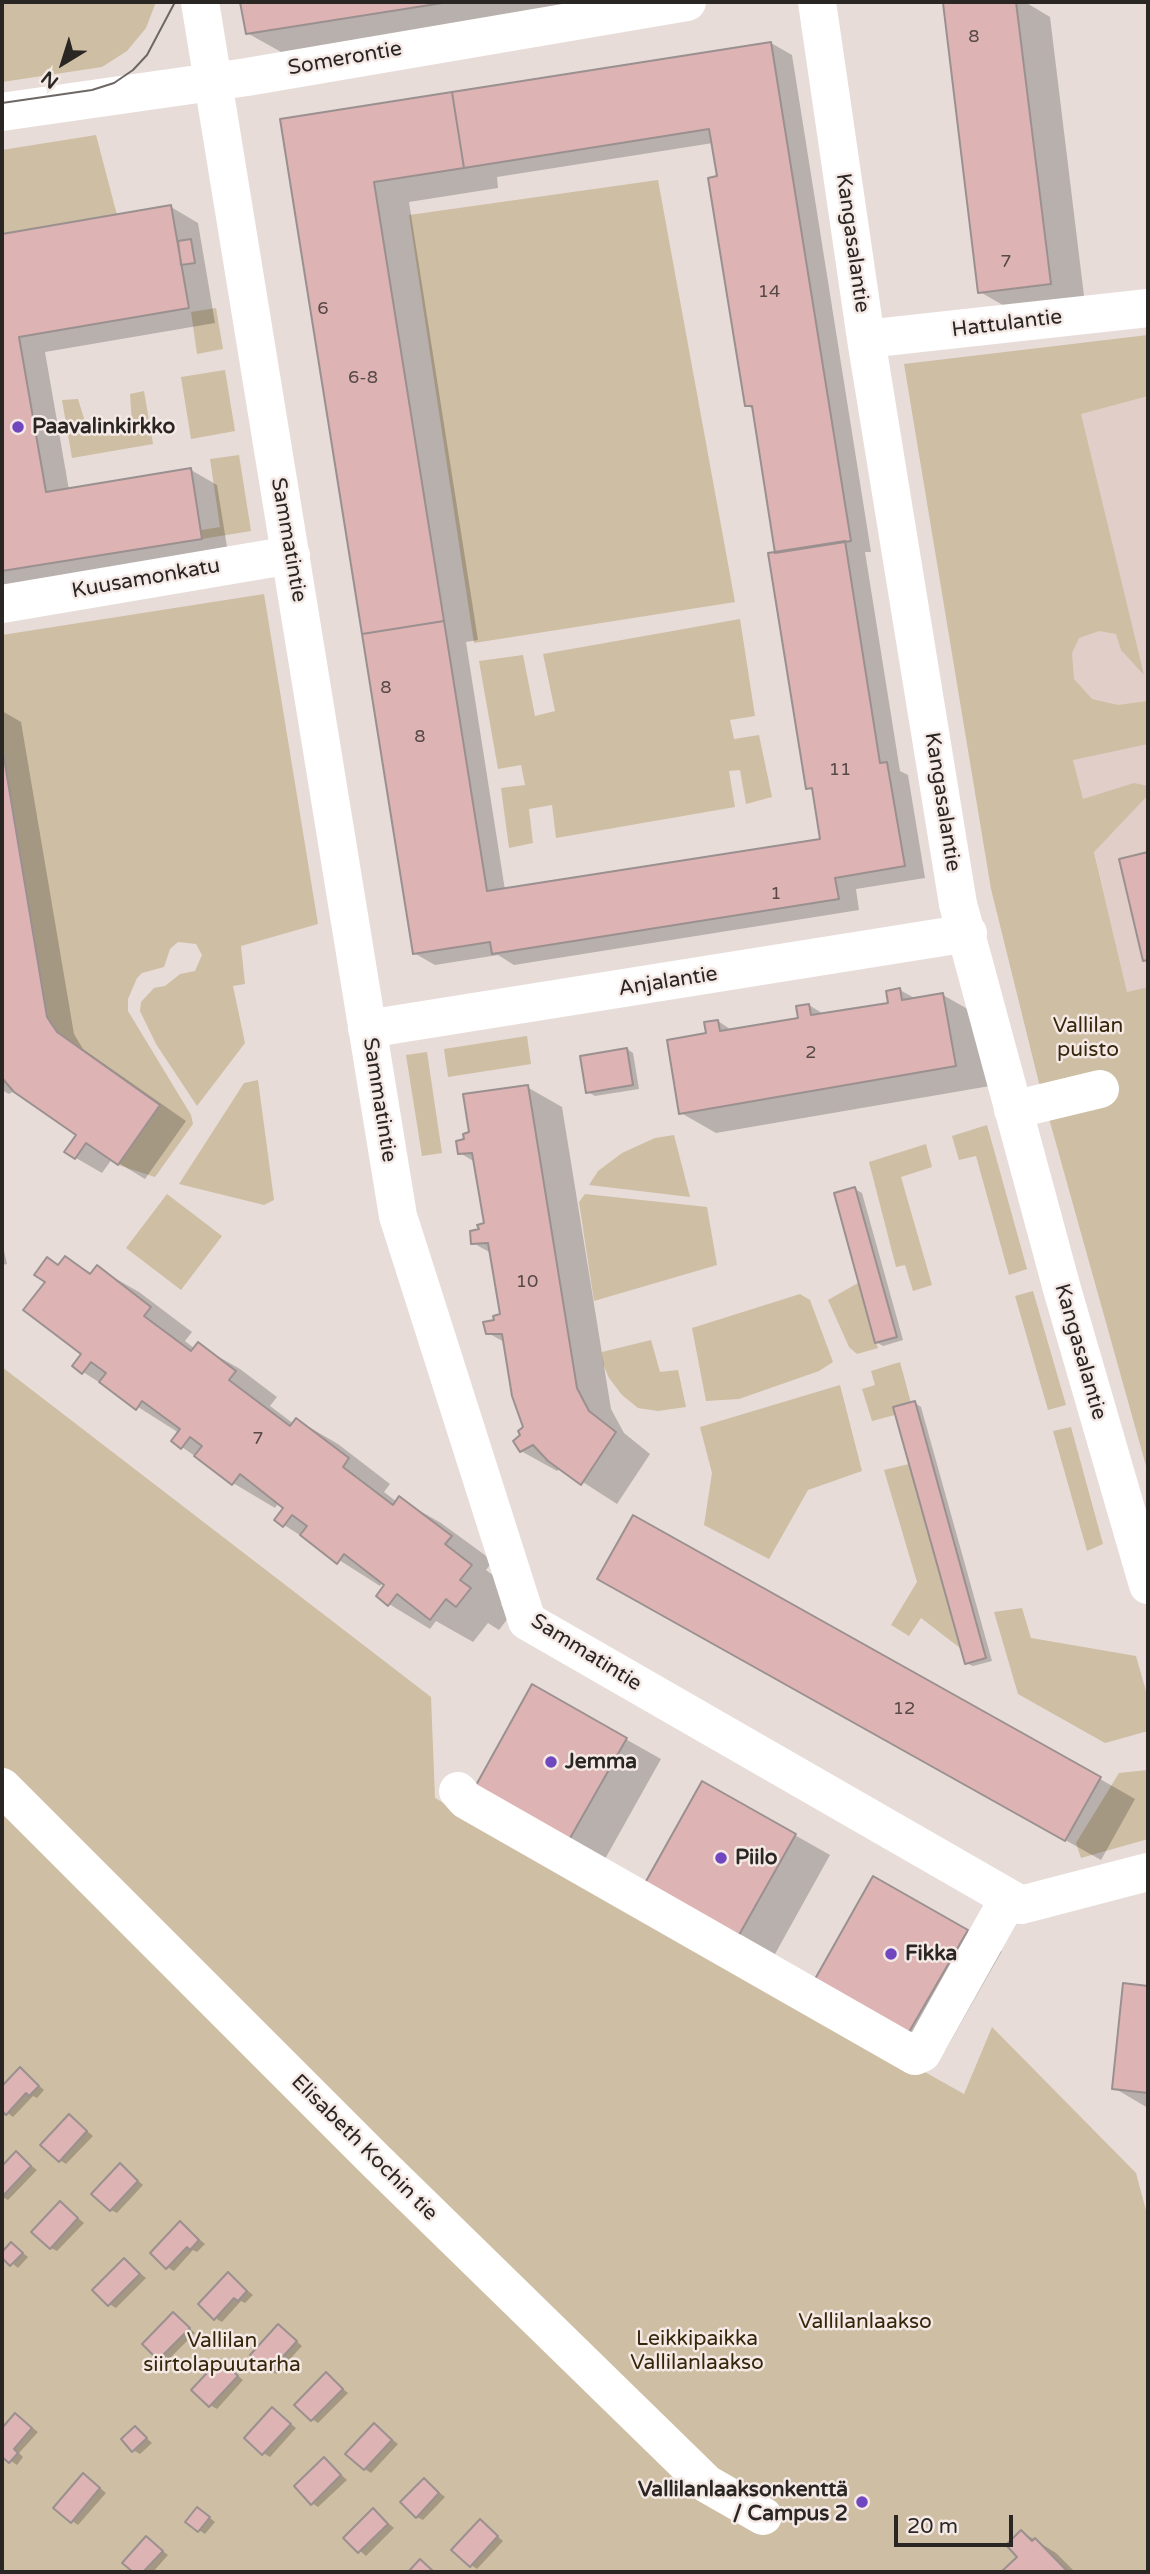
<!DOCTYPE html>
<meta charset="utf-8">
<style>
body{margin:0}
#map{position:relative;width:1150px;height:2574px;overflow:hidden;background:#e7dcd8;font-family:"Varela Round",sans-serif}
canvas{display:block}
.frame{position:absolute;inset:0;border:4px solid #2a2624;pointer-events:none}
.north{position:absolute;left:28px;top:28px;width:70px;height:70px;-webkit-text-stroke:5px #f4e9e5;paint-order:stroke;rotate:218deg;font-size:19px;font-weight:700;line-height:28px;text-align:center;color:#2a2624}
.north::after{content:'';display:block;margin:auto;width:24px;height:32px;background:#2a2624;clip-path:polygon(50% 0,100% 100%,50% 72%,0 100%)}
.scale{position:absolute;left:894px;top:2515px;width:119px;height:32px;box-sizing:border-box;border:4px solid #2a2624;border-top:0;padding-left:9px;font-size:21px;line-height:24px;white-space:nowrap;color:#2a2624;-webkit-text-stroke:5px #f4e9e5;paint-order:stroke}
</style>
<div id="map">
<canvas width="1150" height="2574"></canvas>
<div class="frame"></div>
<div class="north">N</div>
<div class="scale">20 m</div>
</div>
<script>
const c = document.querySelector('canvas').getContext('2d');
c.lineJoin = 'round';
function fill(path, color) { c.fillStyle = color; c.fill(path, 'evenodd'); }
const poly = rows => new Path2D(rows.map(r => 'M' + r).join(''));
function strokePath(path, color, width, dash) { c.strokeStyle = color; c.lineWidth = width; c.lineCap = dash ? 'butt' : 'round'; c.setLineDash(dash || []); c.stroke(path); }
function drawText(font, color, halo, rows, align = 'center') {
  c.font = font + ' "Varela Round",sans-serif'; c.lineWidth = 5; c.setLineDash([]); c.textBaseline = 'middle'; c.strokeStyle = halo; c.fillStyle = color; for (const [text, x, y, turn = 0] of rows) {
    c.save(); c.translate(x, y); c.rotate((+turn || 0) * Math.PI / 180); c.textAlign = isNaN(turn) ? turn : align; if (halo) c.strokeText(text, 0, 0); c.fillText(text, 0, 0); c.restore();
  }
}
fill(poly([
 [1148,335,1148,987,1127,992,979,356]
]), '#e1cec8');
fill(poly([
 [2,2,156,2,146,28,127,51,102,67,2,82],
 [96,135,117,215,2,234,2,150],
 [658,180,735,602,474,643,409,215],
 [216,308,223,349,197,354,191,312],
 [1148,335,1148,396,1081,414,1144,675,1121,650,1116,634,1099,631,1079,638,1072,653,1074,679,1092,699,1118,705,1148,701,1148,744,1073,760,1083,799,1134,783,1148,786,1148,795,1094,852,1127,992,1148,987,1148,1473,1038,1079,991,889,904,364],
 [225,370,235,431,191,439,181,377],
 [144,391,153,444,72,458,62,400,78,399,87,428,100,435,115,436,127,430,132,422,130,394],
 [239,455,251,531,202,539,201,530,220,527,210,459],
 [264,594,318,924,241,946,245,984,233,986,245,1043,197,1106,156,1044,140,1011,141,1002,154,988,165,986,180,974,195,971,202,955,196,944,178,942,170,949,164,967,142,973,137,978,128,999,128,1011,191,1115,193,1124,155,1177,118,1165,160,1105,57,1032,47,1017,2,746,2,635],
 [740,619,755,716,730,720,734,739,759,735,772,797,746,804,740,770,729,771,735,807,556,838,552,805,529,809,533,843,509,848,501,788,525,785,521,765,498,769,479,661,523,655,535,716,555,711,543,654],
 [527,1036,531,1064,448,1077,444,1049],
 [427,1052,442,1153,422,1156,406,1055],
 [258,1080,274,1200,264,1205,179,1184,244,1083],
 [987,1125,1027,1269,1009,1275,976,1156,959,1160,952,1136],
 [674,1135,690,1197,589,1185,598,1171,622,1153,655,1138],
 [926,1144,932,1167,901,1177,932,1285,913,1291,905,1265,896,1267,869,1162],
 [167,1194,222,1236,181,1290,126,1248],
 [585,1194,707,1207,717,1265,594,1301,579,1202],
 [858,1283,878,1348,857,1354,849,1347,828,1300],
 [1033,1291,1066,1405,1048,1410,1015,1296],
 [800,1294,810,1300,833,1362,819,1371,739,1399,706,1401,692,1328],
 [651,1340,660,1372,678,1370,686,1407,658,1411,638,1408,622,1395,609,1378,603,1364,602,1352],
 [900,1362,911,1403,894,1407,895,1415,872,1421,862,1389,875,1385,871,1371],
 [2,1367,431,1697,435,1798,964,2094,992,2027,1136,2173,1148,2218,1148,2572,2,2572],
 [840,1385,862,1471,808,1490,769,1559,704,1525,712,1473,700,1427],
 [1071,1427,1103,1544,1087,1551,1053,1431],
 [909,1464,960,1648,921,1618,909,1636,891,1625,917,1582,884,1470],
 [1022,1608,1031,1638,1136,1656,1148,1698,1148,1731,1105,1743,1018,1694,994,1612],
 [1148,1770,1148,1839,1081,1858,1076,1843,1119,1773]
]), '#cebea3');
fill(poly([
 [242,2,608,2,283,53,247,33],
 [968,2,1025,2,1050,17,1085,304,1015,312,980,292,945,4],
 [771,43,792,55,871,552,865,552,900,771,908,775,925,878,856,889,859,910,514,965,498,955,435,965,414,953,282,121],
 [713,143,747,405,754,410,808,788,814,791,822,840,505,890,466,642,478,640,409,202,498,188,497,177],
 [171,207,198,223,215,323,45,352,69,490,191,470,217,485,228,553,10,589,2,584,2,236],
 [2,711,21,722,74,1034,83,1049,186,1121,145,1179,112,1159,102,1173,76,1158,78,1135,16,1090,9,1094,2,1090],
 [1148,854,1148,962,1145,960,1121,860],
 [900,990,916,999,943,995,978,1015,990,1086,716,1133,681,1113,708,1035,718,1021,733,1031,800,1019,809,1005,825,1015,890,1004],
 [627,1049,633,1053,639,1089,595,1096,588,1092],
 [527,1087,562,1107,611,1409,624,1433,650,1454,617,1504,561,1468,557,1471,521,1451,525,1428,506,1343,488,1333,502,1315,491,1253,473,1243,486,1224,475,1162,460,1153,471,1133],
 [855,1189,862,1193,903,1340,883,1346,876,1342],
 [2,1242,7,1264,2,1265],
 [65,1258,93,1274,97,1268,139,1292,192,1332,185,1341,195,1349,198,1345,240,1369,277,1397,270,1406,294,1424,297,1420,338,1444,390,1484,384,1492,397,1502,399,1499,441,1523,493,1561,486,1570,513,1590,501,1605,512,1613,499,1630,488,1623,473,1642,436,1621,430,1629,389,1604,387,1584,383,1582,380,1586,284,1525,286,1507,279,1502,275,1508,233,1483,182,1447,179,1433,83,1372,84,1353,59,1266],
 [915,1403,921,1407,992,1661,973,1666,966,1663],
 [634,1599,1100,1779,1135,1799,1101,1860],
 [533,1687,661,1759,605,1859,477,1786],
 [703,1783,830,1855,775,1954,648,1882],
 [874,1879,1002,1951,945,2051,817,1978],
 [1124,1985,1148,1987,1148,2108,1114,2088],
 [20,2069,44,2090,37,2098,33,2096,13,2117,2,2109,2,2089],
 [69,2116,93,2136,66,2164,60,2160],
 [16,2154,37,2170,8,2200,2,2197,2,2169],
 [120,2165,143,2185,117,2213,111,2210],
 [60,2203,84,2223,57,2251,51,2248],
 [181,2224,205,2244,197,2252,193,2250,174,2271,167,2267],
 [12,2244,28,2257,18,2268,2,2255],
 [124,2260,146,2278,116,2308,109,2304],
 [228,2274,253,2295,245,2303,241,2301,222,2322,215,2318],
 [174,2314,195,2333,166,2362,144,2344],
 [279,2326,302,2346,276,2374,270,2370],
 [220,2361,243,2380,217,2409,210,2405],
 [326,2375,348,2393,318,2423,312,2419],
 [272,2409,296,2428,270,2457,263,2453],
 [16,2415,38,2432,19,2453,23,2457,17,2465,2,2455,2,2431],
 [374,2425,398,2444,371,2473,365,2469],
 [135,2428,152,2443,140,2454,133,2450],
 [324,2459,347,2480,318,2507,312,2503],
 [89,2479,106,2493,78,2525,72,2521],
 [424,2480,445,2497,423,2520,417,2517],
 [373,2510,394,2528,366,2556,345,2538],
 [204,2513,215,2522,205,2534,199,2530],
 [480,2521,503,2541,477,2569,471,2565],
 [1022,2532,1056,2553,1075,2572,1003,2572,1019,2557],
 [146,2538,168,2555,153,2572,135,2572,124,2562]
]), '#0003');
const building = poly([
 [240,2,449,2,246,34,240,2],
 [1016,2,1051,284,978,293,943,3,1016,2],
 [771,42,851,541,775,553,752,406,745,406,708,178,717,176,709,129,464,168,452,92,771,42],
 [452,92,464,168,374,182,444,621,362,634,280,119,452,92],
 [171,205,189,308,19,337,46,492,191,468,202,539,2,571,2,234,171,205],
 [191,239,195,263,181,265,178,241,191,239],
 [845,541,880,763,887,762,905,866,835,878,839,899,492,954,490,942,413,954,362,634,444,621,487,891,820,839,812,788,806,789,768,553,845,541],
 [2,746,47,1017,57,1032,160,1105,118,1165,86,1143,75,1159,64,1152,76,1135,14,1092,2,1078,2,746],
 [1148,852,1148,960,1143,961,1119,859,1148,852],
 [900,988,902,1000,943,993,956,1066,679,1114,667,1040,706,1033,704,1022,718,1020,720,1031,798,1018,796,1006,809,1004,811,1015,888,1003,886,991,900,988],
 [627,1048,633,1085,586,1093,580,1056,627,1048],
 [528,1085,577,1388,589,1411,616,1432,581,1485,548,1461,533,1445,520,1452,513,1441,520,1435,518,1431,523,1427,512,1396,502,1334,486,1334,483,1322,494,1320,493,1316,500,1314,488,1243,471,1244,470,1231,479,1229,477,1225,484,1223,472,1153,458,1154,456,1141,464,1139,463,1134,469,1132,463,1094,528,1085],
 [855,1187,897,1337,875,1343,834,1193,855,1187],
 [65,1256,90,1274,97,1265,151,1307,144,1316,191,1351,198,1342,236,1371,229,1380,290,1426,296,1418,349,1458,343,1467,393,1505,399,1496,452,1536,445,1544,472,1565,460,1580,471,1588,456,1607,446,1599,430,1620,397,1594,388,1606,376,1596,384,1585,344,1554,337,1564,300,1535,307,1526,292,1515,283,1527,274,1520,283,1508,240,1474,232,1485,194,1456,202,1446,190,1437,181,1449,171,1441,180,1429,142,1401,136,1410,99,1382,106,1373,91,1362,82,1374,72,1366,81,1354,23,1310,45,1282,34,1275,47,1257,58,1265,65,1256],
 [915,1401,986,1658,965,1664,893,1407,915,1401],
 [633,1515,1101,1777,1065,1841,597,1579,633,1515],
 [532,1684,627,1738,569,1840,475,1787,532,1684],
 [702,1781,796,1834,739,1935,645,1883,702,1781],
 [873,1876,968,1930,909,2032,815,1979,873,1876],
 [1123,1983,1148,1986,1148,2093,1112,2089,1123,1983],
 [20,2067,39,2086,29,2096,26,2093,6,2115,2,2111,2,2086,20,2067],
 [69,2114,87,2131,59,2162,40,2145,69,2114],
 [16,2151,31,2166,2,2197,2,2166,16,2151],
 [120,2163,138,2181,110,2211,91,2194,120,2163],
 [60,2201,78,2218,50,2249,31,2232,60,2201],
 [180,2221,199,2240,190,2250,187,2247,166,2269,150,2253,180,2221],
 [11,2242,23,2253,10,2266,2,2258,2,2252,11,2242],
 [124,2258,140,2274,108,2306,92,2290,124,2258],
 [228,2272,247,2291,238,2301,234,2298,214,2320,198,2304,228,2272],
 [173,2312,190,2328,158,2360,142,2344,173,2312],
 [278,2324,297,2341,269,2372,250,2355,278,2324],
 [220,2359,238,2376,209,2407,191,2390,220,2359],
 [326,2372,343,2389,311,2421,294,2405,326,2372],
 [272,2407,291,2424,262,2455,244,2438,272,2407],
 [15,2413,32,2428,14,2449,18,2453,9,2463,2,2457,2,2428,15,2413],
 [374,2423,392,2440,364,2470,345,2454,374,2423],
 [135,2426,147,2438,132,2452,121,2439,135,2426],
 [324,2457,341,2475,311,2505,294,2486,324,2457],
 [83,2473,100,2488,71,2523,53,2508,83,2473],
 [424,2478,439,2493,416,2518,400,2502,424,2478],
 [197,2507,210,2517,198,2532,185,2522,197,2507],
 [373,2508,388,2524,358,2553,343,2538,373,2508],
 [480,2519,498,2536,470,2567,451,2550,480,2519],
 [1021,2530,1032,2541,1035,2538,1068,2572,1001,2572,1017,2557,1006,2545,1021,2530],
 [146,2536,163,2551,143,2572,133,2572,122,2563,146,2536],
 [420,2559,434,2572,408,2572,420,2559]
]);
fill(building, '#ddb3b3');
strokePath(building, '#9b9090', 2);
strokePath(poly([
 [200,2,398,1216,527,1621,1021,1905,1148,1872],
 [817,2,866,339,958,904,1062,1289,1148,1585],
 [2,112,247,77,687,2],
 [866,339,1148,308],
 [2,604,291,555],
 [367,1029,968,933],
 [1013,1110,1100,1089],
 [2,1787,375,2160,707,2484,763,2516],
 [458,1791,466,1800,915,2056,922,2053,1009,1898]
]), '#fff', 38);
strokePath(poly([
 [2,103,92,90,114,83,133,70,147,55,175,2]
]), '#6e6865', 2);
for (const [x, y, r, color] of [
 [18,427,7,"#7047bf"],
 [551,1762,7,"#7047bf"],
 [721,1858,7,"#7047bf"],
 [891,1954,7,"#7047bf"],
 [862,2502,7,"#7047bf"]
]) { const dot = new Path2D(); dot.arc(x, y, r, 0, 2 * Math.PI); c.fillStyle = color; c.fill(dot); strokePath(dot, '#f4e9e5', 2.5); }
drawText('18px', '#574948', null, [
 ["8",974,37],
 ["7",1006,262],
 ["14",769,292],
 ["6",323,309],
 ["6-8",363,378],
 ["8",386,688],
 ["8",420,737],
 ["11",840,770],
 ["1",776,894],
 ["2",811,1053],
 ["10",527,1282],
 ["7",258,1439],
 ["12",904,1709]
]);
drawText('21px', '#2a2624', '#f4e9e5', [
 ["Somerontie",345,59,-10],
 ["Kangasalantie",852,243,82],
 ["Hattulantie",1007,324,-7],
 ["Sammatintie",288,540,80],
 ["Kuusamonkatu",146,579,-10],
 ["Kangasalantie",942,802,81],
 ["Anjalantie",668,982,-9],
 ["Sammatintie",379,1100,81],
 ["Kangasalantie",1080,1352,74],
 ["Sammatintie",586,1653,32],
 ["Elisabeth Kochin tie",364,2148,45]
]);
drawText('bold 21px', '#2a2624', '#f4e9e5', [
 ["Paavalinkirkko",32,427],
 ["Jemma",565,1762],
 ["Piilo",735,1858],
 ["Fikka",905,1954],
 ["Vallilanlaaksonkenttä",848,2490,"right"],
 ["/ Campus 2",848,2514,"right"]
], 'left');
drawText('21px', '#36270b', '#f4e9e5', [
 ["Vallilan",1088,1026],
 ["puisto",1088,1050],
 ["Vallilanlaakso",865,2322],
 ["Leikkipaikka",697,2339],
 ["Vallilanlaakso",697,2363],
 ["Vallilan",222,2341],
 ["siirtolapuutarha",222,2365]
]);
</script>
